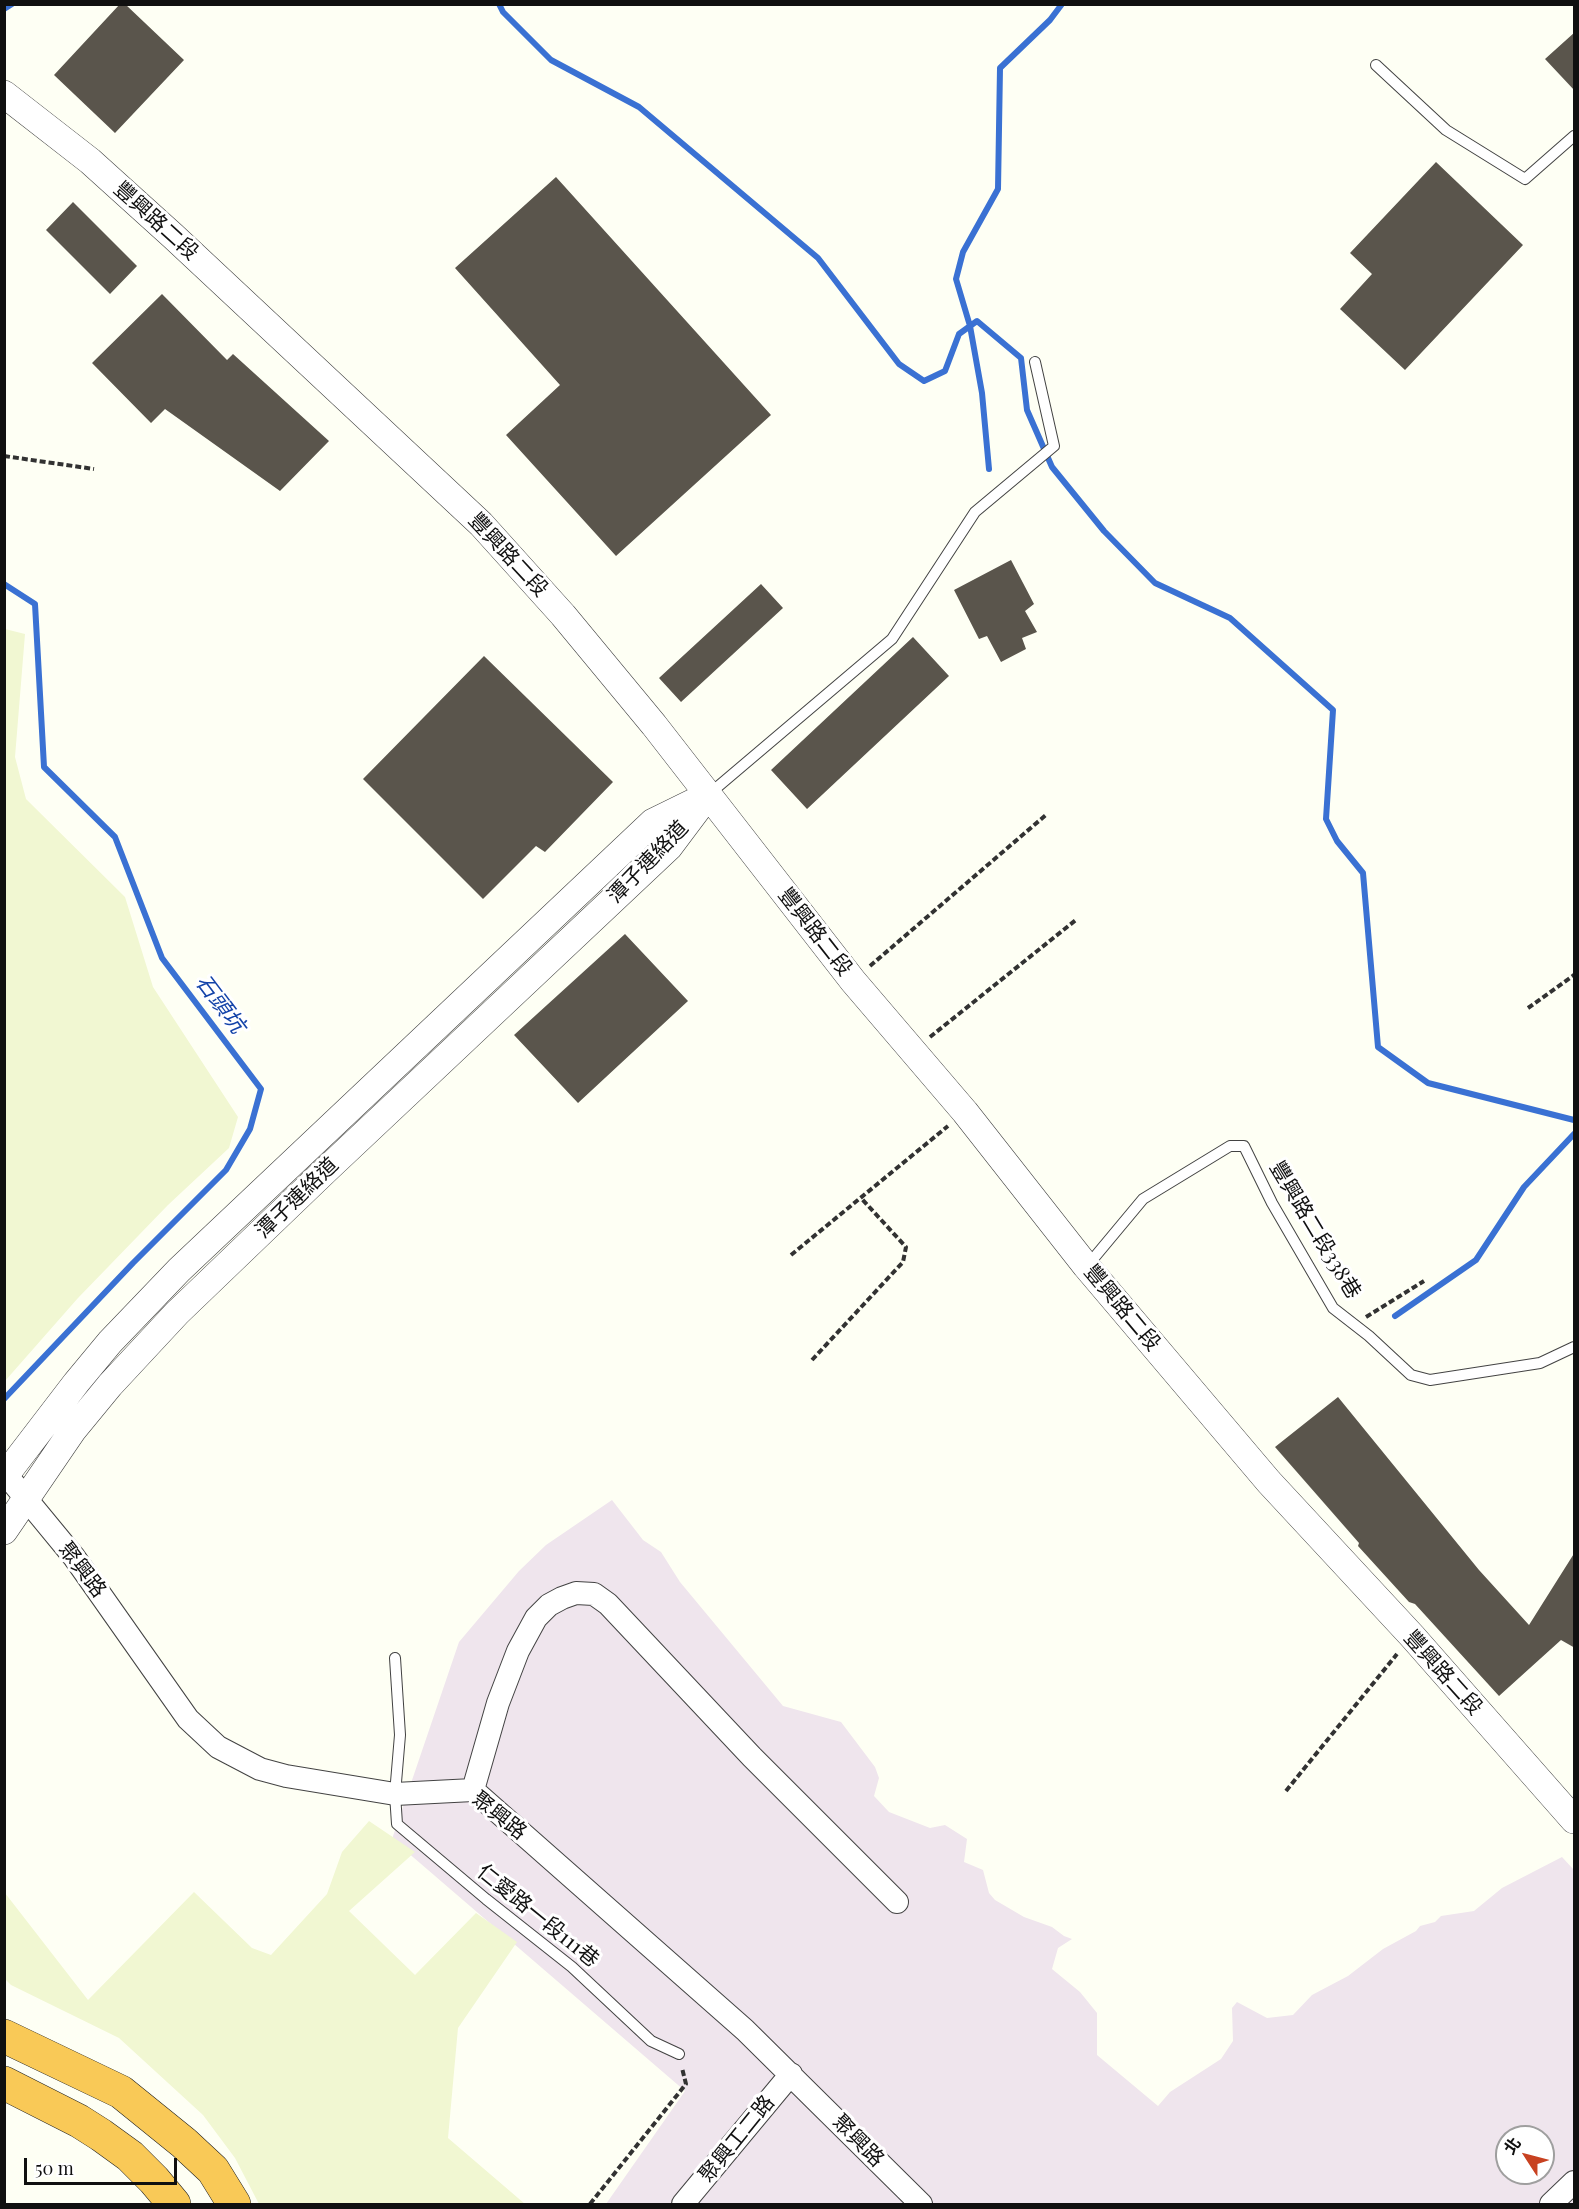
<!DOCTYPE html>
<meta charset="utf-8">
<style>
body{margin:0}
#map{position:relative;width:1579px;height:2209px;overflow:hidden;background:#fefff4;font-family:"Playfair Display","Noto Sans TC",serif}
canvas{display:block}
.frame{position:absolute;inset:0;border:6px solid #101010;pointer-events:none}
.north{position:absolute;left:1495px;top:2125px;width:60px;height:60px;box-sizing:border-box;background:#fff;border:2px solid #9f9f9f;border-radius:50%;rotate:306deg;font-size:16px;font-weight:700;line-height:24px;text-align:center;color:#101010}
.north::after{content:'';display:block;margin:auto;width:21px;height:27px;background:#c84221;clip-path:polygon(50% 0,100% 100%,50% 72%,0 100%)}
.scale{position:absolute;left:24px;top:2158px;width:153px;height:27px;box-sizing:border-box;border:3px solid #101010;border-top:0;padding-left:8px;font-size:18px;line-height:21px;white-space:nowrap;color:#101010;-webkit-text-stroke:4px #fff;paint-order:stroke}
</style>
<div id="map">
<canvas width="1579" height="2209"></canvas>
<div class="frame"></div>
<div class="north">北</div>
<div class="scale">50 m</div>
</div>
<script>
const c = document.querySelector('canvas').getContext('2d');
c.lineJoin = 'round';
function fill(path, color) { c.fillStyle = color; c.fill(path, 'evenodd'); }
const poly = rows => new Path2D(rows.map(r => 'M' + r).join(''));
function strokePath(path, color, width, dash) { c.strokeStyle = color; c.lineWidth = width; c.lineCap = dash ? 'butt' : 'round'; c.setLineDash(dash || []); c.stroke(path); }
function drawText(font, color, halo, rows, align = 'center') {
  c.font = font + ' "Playfair Display","Noto Sans TC",serif'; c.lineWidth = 6; c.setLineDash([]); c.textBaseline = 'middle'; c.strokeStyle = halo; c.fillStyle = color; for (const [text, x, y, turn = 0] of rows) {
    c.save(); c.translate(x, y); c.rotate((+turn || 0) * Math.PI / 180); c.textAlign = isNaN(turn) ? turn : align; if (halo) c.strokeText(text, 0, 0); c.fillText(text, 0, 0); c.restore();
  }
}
fill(poly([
 [612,1500,643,1540,661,1552,680,1582,783,1706,841,1722,875,1767,879,1778,874,1796,889,1812,930,1828,945,1825,967,1839,964,1862,983,1870,989,1893,995,1900,1024,1917,1052,1927,1064,1936,1072,1939,1058,1948,1052,1969,1080,1992,1097,2013,1097,2055,1158,2106,1170,2092,1221,2059,1233,2041,1232,2008,1237,2002,1267,2018,1293,2015,1312,1995,1348,1976,1383,1949,1416,1931,1420,1926,1435,1922,1441,1916,1474,1911,1502,1888,1562,1857,1574,1870,1574,2204,606,2204,685,2091,392,1839,459,1642,519,1571,546,1545],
 [1507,2137,1543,2137,1543,2173,1507,2173]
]), '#efe5ed');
fill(poly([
 [5,629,25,634,15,757,26,799,125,897,153,987,238,1117,229,1148,168,1205,78,1298,5,1381],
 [369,1821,415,1852,349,1911,415,1975,476,1913,517,1942,458,2028,448,2138,525,2204,259,2204,235,2158,203,2115,119,2038,11,1985,5,1979,5,1893,88,2000,194,1892,252,1948,271,1955,327,1894,342,1852]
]), '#f1f7d2');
strokePath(poly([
 [499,4,503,12,551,60,639,107,818,258,899,364,924,381,945,371,959,334,977,321,1021,358,1027,410,1052,467,1104,531,1155,583,1230,618,1333,710,1326,819,1337,841,1363,873,1378,1047,1428,1083,1574,1120],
 [4,9,12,4],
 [989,469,982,393,970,326,956,279,963,252,998,189,1000,68,1050,20,1062,4],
 [4,584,35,604,44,767,115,837,162,958,261,1089,250,1129,226,1170,133,1263,4,1399],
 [1395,1316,1476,1260,1524,1187,1574,1134]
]), '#3a71d3', 6);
fill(poly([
 [120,4,125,4,184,60,115,133,54,75],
 [1575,32,1575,91,1545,59],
 [1436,162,1523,245,1405,370,1340,309,1372,274,1350,253],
 [556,177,771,415,616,556,506,435,560,385,455,268],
 [73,202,137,266,110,294,46,230],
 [162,294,227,360,233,354,329,441,280,491,165,409,151,423,92,363],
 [1011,560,1034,604,1025,611,1037,632,1022,638,1026,649,1001,662,987,636,979,639,954,590],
 [761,584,783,608,681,702,659,678],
 [913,637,949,676,807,809,771,770],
 [484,656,613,782,545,852,536,846,483,899,363,779],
 [625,934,688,1001,578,1103,514,1035],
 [1338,1397,1479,1570,1529,1625,1575,1552,1575,1648,1561,1640,1499,1696,1415,1604,1409,1602,1358,1546,1359,1543,1275,1447]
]), '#5a554c');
const service = poly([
 [1376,65,1446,130,1525,179,1574,136],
 [708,795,892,639,975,512,1054,446,1035,362],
 [1088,1265,1143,1199,1230,1146,1244,1146,1272,1203,1333,1308,1369,1336,1411,1375,1430,1380,1540,1363,1574,1347],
 [395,1658,400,1735,395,1794,397,1824,486,1899,572,1967,651,2041,679,2054]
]);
const minor = poly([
 [4,1472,74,1557,188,1719,218,1747,260,1769,286,1776,395,1794,473,1790,745,2030,921,2204],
 [473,1790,498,1703,518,1651,536,1618,549,1605,562,1598,576,1593,594,1594,608,1604,752,1757,897,1902],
 [683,2204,791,2074],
 [1551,2204,1574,2182]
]);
const tertiary = poly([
 [4,94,90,161,173,236,481,524,563,615,654,725,853,981,965,1112,1086,1266,1269,1482,1412,1636,1574,1820],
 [4,1477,76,1383,110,1342,179,1270,653,822,704,797],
 [4,1531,73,1430,110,1385,177,1313,326,1170,669,847,708,795]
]);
const motorway = poly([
 [4,2036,121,2092,184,2143,213,2170,234,2204],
 [4,2083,79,2121,101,2135,130,2156,154,2180,174,2204]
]);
strokePath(service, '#434343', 12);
strokePath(minor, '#434343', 24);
strokePath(tertiary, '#434343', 28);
strokePath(motorway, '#212121', 34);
strokePath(poly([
 [4,456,94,469],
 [870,966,1047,814],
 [1528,1008,1574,975],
 [930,1037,1077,919],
 [791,1255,948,1126],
 [1366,1317,1424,1281],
 [812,1360,903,1262,906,1247,861,1198],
 [1286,1791,1397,1654],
 [590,2204,686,2084,682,2068]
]), '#323232', 4, [6, 3]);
strokePath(service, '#fff', 10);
strokePath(minor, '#fff', 22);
strokePath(tertiary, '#fff', 27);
strokePath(motorway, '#f9c957', 33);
drawText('21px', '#101010', '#fff', [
 ["豐興路二段",156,221,42],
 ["豐興路二段",508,555,47],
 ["潭子連絡道",648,862,-46],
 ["豐興路二段",815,932,52],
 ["潭子連絡道",297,1198,-44],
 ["豐興路二段338巷",1315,1230,59],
 ["豐興路二段",1122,1308,50],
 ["聚興路",82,1570,52],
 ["豐興路二段",1443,1673,48],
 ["聚興路",499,1816,38],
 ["仁愛路一段111巷",538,1916,39],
 ["聚興工二路",737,2139,-51],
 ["聚興路",858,2141,45]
]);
drawText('italic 22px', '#1343a9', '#fff', [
 ["石頭坑",220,1004,53]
]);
</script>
